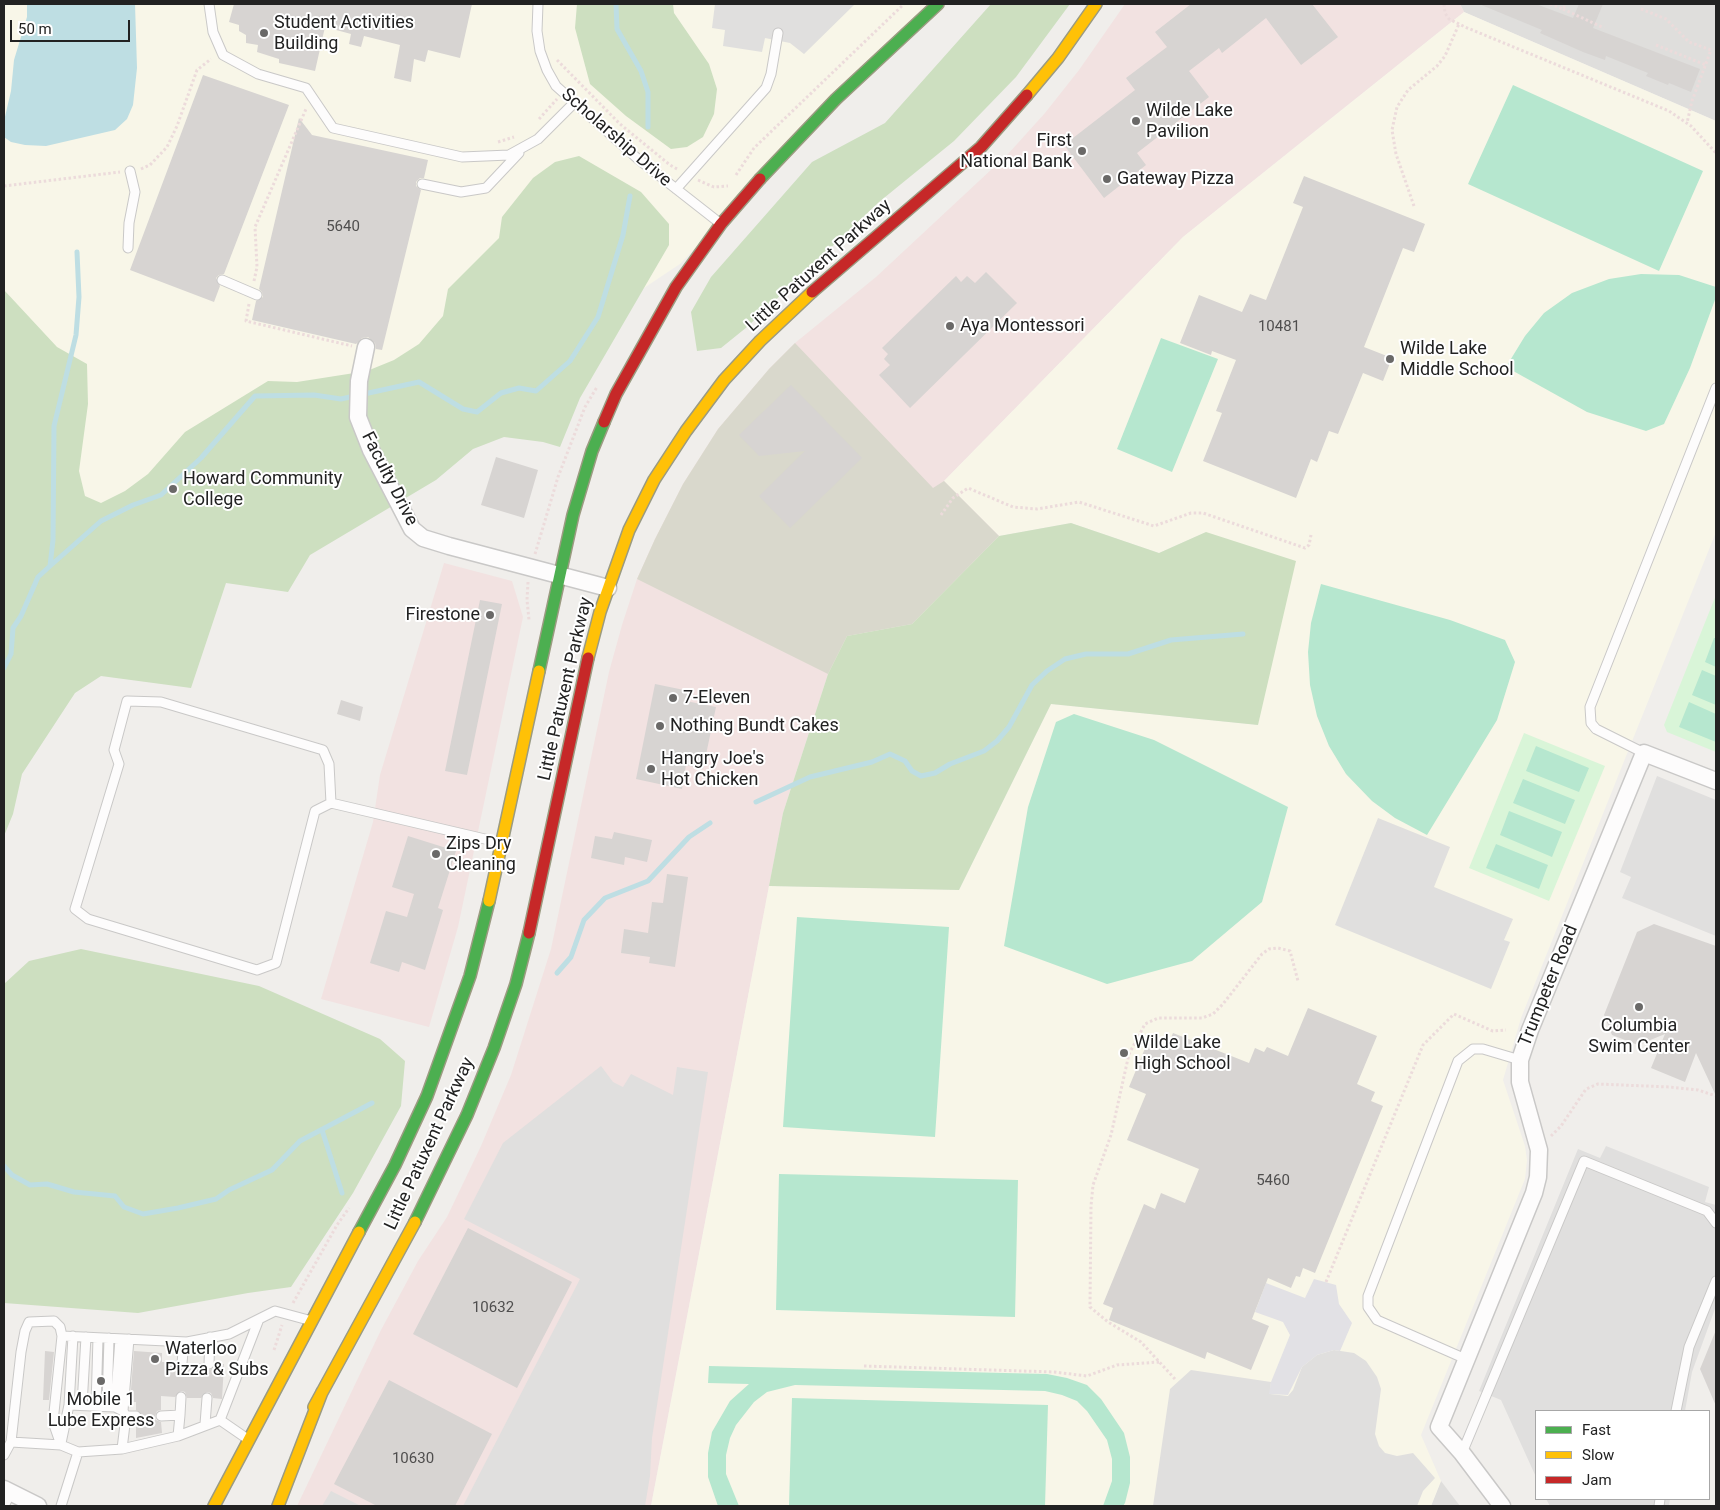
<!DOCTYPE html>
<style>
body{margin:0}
#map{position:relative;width:1720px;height:1510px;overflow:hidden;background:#f0eeeb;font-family:Roboto,sans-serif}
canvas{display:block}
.frame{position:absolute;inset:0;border:5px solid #222;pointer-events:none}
.legend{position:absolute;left:1535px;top:1410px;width:175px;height:90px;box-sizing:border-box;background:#fff;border:1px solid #a7a7a7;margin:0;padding:6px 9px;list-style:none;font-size:15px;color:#222}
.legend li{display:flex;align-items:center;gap:10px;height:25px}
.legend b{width:25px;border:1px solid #a7a7a7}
.scale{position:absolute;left:10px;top:20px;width:120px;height:22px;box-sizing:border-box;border:2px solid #222;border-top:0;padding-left:6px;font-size:15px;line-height:18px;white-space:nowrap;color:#222;-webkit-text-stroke:4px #fff;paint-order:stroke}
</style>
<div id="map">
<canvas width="1720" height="1510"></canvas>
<div class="frame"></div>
<ul class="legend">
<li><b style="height:6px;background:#4caf50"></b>Fast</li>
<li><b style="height:6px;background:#ffc107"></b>Slow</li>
<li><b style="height:6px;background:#c62828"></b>Jam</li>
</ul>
<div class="scale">50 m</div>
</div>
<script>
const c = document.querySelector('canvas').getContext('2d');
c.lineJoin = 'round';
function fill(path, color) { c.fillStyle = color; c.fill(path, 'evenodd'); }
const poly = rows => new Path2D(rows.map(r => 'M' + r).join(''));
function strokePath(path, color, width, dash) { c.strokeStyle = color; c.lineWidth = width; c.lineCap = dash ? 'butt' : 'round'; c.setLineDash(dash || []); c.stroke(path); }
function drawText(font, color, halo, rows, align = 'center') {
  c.font = font + ' Roboto,sans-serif'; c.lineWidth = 4; c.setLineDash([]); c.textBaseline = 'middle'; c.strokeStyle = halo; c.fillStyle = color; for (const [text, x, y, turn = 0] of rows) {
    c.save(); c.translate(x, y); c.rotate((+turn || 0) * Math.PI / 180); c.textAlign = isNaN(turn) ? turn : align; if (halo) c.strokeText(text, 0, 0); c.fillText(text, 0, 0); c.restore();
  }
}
fill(poly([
 [1460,4,1716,4,1716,121,1464,12],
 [1441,1481,1460,1506,1431,1506]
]), '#dfdedc');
fill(poly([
 [1125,4,1460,4,1464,12,1183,237,944,481,999,536,912,624,847,636,828,674,783,813,651,1506,297,1506,381,1330,418,1261,447,1217,481,1146,511,1075,551,949,609,672,622,625,637,579,655,539,683,484,718,429,769,369,795,343,876,277,1008,154,1045,113,1079,70],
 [444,563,512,581,523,617,458,927,429,1027,321,999,373,822,380,775]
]), '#f2e2e1');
fill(poly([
 [4,4,927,4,680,264,4,714],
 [1464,12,1716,121,1716,532,1521,1018,1503,1080,1525,1146,1527,1160,1525,1179,1421,1435,1441,1481,1431,1506,651,1506,769,886,959,890,1051,704,1258,725,1206,532,1159,553,1071,523,999,536,944,481,1183,237]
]), '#f8f6e8');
fill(poly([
 [795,343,933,488,944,481,999,536,912,624,847,636,828,674,637,579,655,539,683,484,718,429,769,369]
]), '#d9d8cc');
fill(poly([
 [577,4,673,4,674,13,709,64,717,89,714,114,703,137,687,147,671,149,626,116,590,84,575,28],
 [991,4,1070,4,1016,77,954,141,879,202,747,327,721,348,697,351,691,312,711,277,812,162,885,123],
 [579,156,641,192,669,224,669,245,580,398,560,447,543,442,504,437,473,449,436,480,310,555,288,592,226,583,191,688,101,676,75,693,22,774,13,814,4,836,4,290,57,347,87,364,88,404,79,471,85,496,101,503,125,491,148,474,185,432,268,381,297,382,367,371,394,360,419,344,443,316,448,289,499,238,502,217,533,178,555,162],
 [1071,523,1159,553,1206,532,1296,561,1258,725,1051,704,959,890,769,886,783,813,828,674,847,636,912,624,999,536],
 [81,949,259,986,380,1039,405,1061,401,1106,353,1193,291,1287,248,1293,138,1313,4,1303,4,984,29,961]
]), '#cddfc0');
fill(poly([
 [1716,595,1716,752,1667,732,1664,725],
 [1524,733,1605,766,1549,901,1469,868]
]), '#d9f5d8');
fill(poly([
 [1513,85,1703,171,1659,271,1468,184],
 [1641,274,1679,275,1716,287,1716,297,1690,368,1664,424,1646,431,1587,412,1506,367,1525,336,1544,313,1572,293,1609,279],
 [1161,338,1218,359,1172,472,1117,449],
 [1321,584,1450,620,1505,640,1515,662,1497,720,1427,835,1395,818,1372,801,1346,774,1329,746,1317,716,1310,685,1308,652,1311,623],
 [1714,638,1716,638,1716,667,1705,662],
 [1702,670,1716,676,1716,705,1692,695],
 [1689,702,1716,714,1716,742,1679,727],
 [1074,714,1154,740,1288,807,1262,902,1192,961,1107,984,1004,946,1028,807,1056,722],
 [1536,746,1589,768,1579,792,1526,771],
 [1523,779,1575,800,1565,824,1513,803],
 [1509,811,1562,832,1552,857,1500,835],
 [1496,844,1548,865,1539,889,1486,868],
 [797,917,949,927,935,1137,783,1127],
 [779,1174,1018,1180,1015,1317,776,1310],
 [709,1366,1047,1374,1067,1378,1087,1385,1101,1399,1124,1433,1130,1457,1130,1483,1125,1503,1123,1506,1103,1506,1112,1481,1112,1459,1107,1440,1087,1411,1077,1401,1062,1395,1045,1391,795,1385,767,1392,754,1402,736,1425,730,1438,726,1455,726,1474,739,1506,718,1506,708,1477,708,1453,712,1432,730,1401,749,1384,708,1383],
 [792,1398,1048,1405,1045,1506,789,1506]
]), '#b6e7cf');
fill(poly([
 [715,4,855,4,804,54,790,43,765,38,762,52,723,46,725,30,712,28],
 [1657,776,1716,800,1716,936,1622,898,1631,877,1620,872],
 [1378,818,1450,847,1434,887,1513,919,1504,940,1510,942,1491,989,1335,925],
 [601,1066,613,1082,623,1087,631,1074,673,1095,677,1067,708,1072,652,1438,650,1476,645,1506,463,1506,580,1279,464,1219,503,1143],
 [1606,1146,1709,1187,1705,1202,1716,1205,1716,1306,1692,1372,1685,1411,1536,1411,1536,1477,1501,1400,1479,1391,1578,1149,1600,1158],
 [1334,1350,1354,1353,1366,1361,1377,1377,1381,1389,1375,1434,1379,1446,1385,1453,1397,1456,1413,1453,1435,1478,1423,1491,1417,1506,1153,1506,1170,1389,1191,1370,1271,1382,1270,1394,1288,1396,1293,1390,1302,1367,1317,1355],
 [331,1491,361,1506,322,1506],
 [1546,1499,1670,1499,1669,1506,1550,1506]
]), '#e0dfde');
fill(poly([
 [1314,1279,1336,1285,1339,1304,1352,1323,1340,1351,1334,1350,1317,1355,1302,1367,1288,1395,1269,1394,1271,1382,1290,1335,1283,1322,1255,1312,1266,1283,1305,1298]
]), '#e2e1e5');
fill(poly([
 [27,4,135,4,137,68,133,105,127,119,115,130,46,146,25,145,11,142,4,137,4,121,11,91,14,60,27,17]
]), '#bedee3');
strokePath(poly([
 [616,4,617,29,641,71,648,92,648,127],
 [50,566,101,521,133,505,161,495,201,458,255,396,314,395,341,399,419,382,463,409,477,412,501,393,519,388,536,391,570,361,598,317,623,235,630,196],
 [4,668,11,654,13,628,21,616,38,577,50,566,53,540,54,426,76,335,79,297,77,252],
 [756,802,810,777,872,762,890,754,905,761,912,771,921,776,935,773,950,764,984,751,997,741,1009,727,1032,685,1047,671,1065,659,1086,654,1128,654,1171,640,1243,634],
 [557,973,571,957,584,920,605,898,648,881,689,837,710,823],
 [322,1130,342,1193],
 [4,1166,12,1175,30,1185,47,1184,74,1192,115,1196,124,1207,143,1214,178,1208,216,1199,229,1190,272,1170,300,1141,372,1103]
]), '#bedee3', 5);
fill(poly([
 [234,4,472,4,460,58,428,50,425,62,414,59,411,82,394,78,400,45,364,36,361,47,349,44,351,34,325,27,315,71,279,63,279,59,257,52,258,45,246,43,246,35,239,31,239,25,229,22],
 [1191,4,1312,4,1338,37,1301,65,1266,18,1222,53,1219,48,1189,71,1209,97,1137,153,1146,165,1104,198,1064,145,1135,90,1126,78,1167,47,1155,32],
 [1479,4,1536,4,1573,18,1579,4,1603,4,1593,28,1700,69,1691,92,1669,83,1668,85,1646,76,1648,73,1606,56,1605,60,1583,52,1540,33,1542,30],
 [203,75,289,105,224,274,219,275,216,278,220,286,214,302,130,270],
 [299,118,312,135,428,160,424,178,420,178,416,182,416,186,421,190,382,350,376,349,375,343,368,337,362,338,356,344,252,320,256,301,263,297,262,292,259,289],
 [1304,176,1425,224,1414,252,1403,248,1364,347,1392,358,1383,381,1363,373,1338,434,1329,431,1317,462,1311,459,1296,498,1203,461,1222,413,1216,411,1236,360,1212,351,1211,355,1180,343,1199,295,1242,312,1250,294,1266,300,1303,207,1293,203],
 [986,272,1017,303,910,408,879,375,890,365,884,359,888,354,882,348,956,276,961,282,967,276,975,283],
 [791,385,862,458,790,528,759,496,805,451,759,456,739,435],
 [496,457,538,470,524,518,481,505],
 [480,600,502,604,467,775,445,771],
 [655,684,689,691,686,701,716,707,703,769,686,765,682,789,636,779],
 [341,700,363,707,360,721,337,714],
 [614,832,652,840,647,862,625,857,624,865,591,858,595,836,612,839],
 [408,836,456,851,438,908,443,910,425,970,402,962,399,972,370,963,386,911,407,917,414,894,392,887],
 [667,874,688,877,675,967,649,963,650,957,621,953,624,929,648,933,652,902,663,903],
 [1654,924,1716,946,1716,1096,1696,1053,1685,1082,1651,1068,1665,1034,1638,1045,1612,1035,1604,1015,1637,932],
 [1308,1008,1377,1036,1357,1084,1375,1092,1371,1101,1383,1106,1315,1273,1303,1268,1300,1277,1296,1276,1291,1288,1268,1278,1252,1319,1269,1326,1251,1370,1207,1352,1205,1359,1109,1320,1113,1308,1103,1304,1144,1204,1155,1209,1161,1193,1185,1203,1199,1169,1127,1140,1146,1094,1129,1087,1148,1041,1166,1049,1173,1033,1249,1063,1255,1048,1264,1052,1267,1047,1288,1056],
 [468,1228,572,1282,517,1388,413,1334],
 [1716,1330,1716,1406,1700,1369],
 [45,1351,54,1352,49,1400,43,1400],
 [134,1351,162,1353,162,1362,176,1362,181,1369,187,1367,188,1363,203,1363,205,1369,209,1370,214,1368,215,1364,224,1364,222,1399,213,1398,211,1393,207,1392,201,1398,187,1398,185,1392,181,1391,175,1397,161,1396,161,1410,157,1411,155,1416,156,1420,161,1422,162,1433,136,1438,136,1422,141,1420,142,1416,136,1410,136,1402,130,1402],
 [389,1380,492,1434,455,1506,377,1506,334,1484]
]), '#d7d4d2');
const lane = poly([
 [209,4,213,32,223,55,258,74,306,88,333,128,462,157,509,155,538,139,574,103],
 [538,4,537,31,540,51,547,70,556,86,638,159,721,224],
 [422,184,461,192,486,188,519,153],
 [676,189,766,88,771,74,778,33],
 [128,248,129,223,135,192,130,171],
 [222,280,257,295],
 [1644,753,1596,729,1591,723,1590,707,1716,388],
 [331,803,329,764,323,750,161,702,127,701,114,750,119,764,75,909,88,919,257,970,276,963,315,811,331,803,502,843],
 [62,1336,187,1342,229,1334,275,1311,312,1321],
 [1468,1360,1377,1320,1368,1307,1368,1296,1458,1061,1473,1049,1483,1049,1520,1060],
 [182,1363,184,1342],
 [209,1364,210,1337],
 [69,1405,73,1336],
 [82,1405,86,1337],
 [96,1406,98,1338],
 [107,1406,109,1338],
 [115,1407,120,1339],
 [123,1411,129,1339],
 [1676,1411,1689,1347,1716,1281],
 [180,1415,181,1397],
 [126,1416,136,1416],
 [161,1416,180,1415,178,1436],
 [220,1420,259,1319],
 [205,1424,207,1398],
 [11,1442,61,1445,78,1452],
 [61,1443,69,1405,115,1407,123,1411,126,1416,122,1449],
 [1462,1453,1584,1161,1707,1211,1716,1223],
 [4,1455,11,1442,21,1352,25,1331,29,1322,54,1321,60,1327,62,1336,53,1422,61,1445],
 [4,1506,11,1492],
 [61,1506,78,1452,122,1449,178,1436,220,1420,249,1440],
 [1659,1506,1660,1499]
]);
const street = poly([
 [366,347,359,381,358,417,371,450,412,529,423,538,449,546,608,588],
 [4,1489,38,1506],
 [1502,1506,1462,1453,1439,1427,1534,1193,1538,1177,1539,1150,1520,1082,1520,1060,1530,1030,1644,753,1716,781]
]);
const fast = poly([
 [760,179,836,99,938,4],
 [539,671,573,515,592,451,604,422],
 [415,1222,467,1115,494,1048,516,984,529,933],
 [359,1232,395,1165,427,1096,470,976,489,901]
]);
const slow = poly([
 [1027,95,1058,58,1096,4],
 [588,658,600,612,629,530,654,480,686,431,724,380,760,341,812,292],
 [489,901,539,671],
 [314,1407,415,1222],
 [214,1506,359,1232],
 [278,1506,322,1392]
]);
const jam = poly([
 [812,292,981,147,1027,95],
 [604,422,616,394,676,287,721,224,760,179],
 [529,933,588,658]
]);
strokePath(lane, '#c9c8c7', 11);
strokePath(street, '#c9c8c7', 19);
strokePath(fast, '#9b9b81', 14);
strokePath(slow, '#9b9b81', 14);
strokePath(jam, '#9b9b81', 14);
strokePath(poly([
 [1444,4,1445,13,1449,19,1465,27,1669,111,1691,126,1716,153],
 [1550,4,1563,9,1566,4],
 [1563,9,1604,28],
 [1641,9,1666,19,1689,42,1711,50,1692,101,1687,123],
 [1656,45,1706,65],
 [557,60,620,124,670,165,679,170],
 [539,119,557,99],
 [498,142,514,137],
 [141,169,150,165,167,147,177,126,197,70,211,59],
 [736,175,754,148,904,4],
 [698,180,714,187,728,186],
 [4,186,120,172],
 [1414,206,1396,154,1392,130,1397,107,1408,90,1437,66,1445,56,1459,24],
 [254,281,257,267,255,227,306,109],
 [249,304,246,321,352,346],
 [941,515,953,498,968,488,1013,507,1037,509,1079,502,1154,526,1191,513,1203,513,1305,548,1309,545,1311,535],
 [535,554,558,477,585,407,597,387],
 [528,582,527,600,529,620],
 [1551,1136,1561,1126,1586,1089,1598,1084,1670,1087,1698,1090,1716,1096],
 [1326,1282,1423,1045,1454,1014,1493,1031,1506,1030],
 [293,1303,337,1225,349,1208],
 [274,1350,282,1325],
 [864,1366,1054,1372,1087,1376,1117,1365,1159,1362],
 [1175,1379,1141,1342,1108,1322,1090,1307,1091,1206,1093,1185,1111,1135,1129,1054,1145,1024,1158,1018,1202,1018,1213,1014,1223,1004,1262,954,1269,949,1278,948,1290,951,1298,981]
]), '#ecdbdb', 3, [2.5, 2.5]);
strokePath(lane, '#fdfcfc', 9);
strokePath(street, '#fdfcfc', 16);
strokePath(fast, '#4caf50', 11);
strokePath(slow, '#ffc107', 11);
strokePath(jam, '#c62828', 11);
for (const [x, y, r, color] of [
 [264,33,5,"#6a6968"],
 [1136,121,5,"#6a6968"],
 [1082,151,5,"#6a6968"],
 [1107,179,5,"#6a6968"],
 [950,326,5,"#6a6968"],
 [1390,359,5,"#6a6968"],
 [173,489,5,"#6a6968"],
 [490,615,5,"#6a6968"],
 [673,698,5,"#6a6968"],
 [660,726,5,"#6a6968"],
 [651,769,5,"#6a6968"],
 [436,854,5,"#6a6968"],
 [1639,1007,5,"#6a6968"],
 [1124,1053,5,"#6a6968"],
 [155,1359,5,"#6a6968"],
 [101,1381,5,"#6a6968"]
]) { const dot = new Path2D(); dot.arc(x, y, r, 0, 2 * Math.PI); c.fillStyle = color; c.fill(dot); strokePath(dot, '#fff', 2); }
drawText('15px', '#4f4e4e', null, [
 ["5640",343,227],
 ["10481",1279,327],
 ["5460",1273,1181],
 ["10632",493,1308],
 ["10630",413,1459]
]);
drawText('18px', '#222', '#fff', [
 ["Student Activities",274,23],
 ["Building",274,44],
 ["Wilde Lake",1146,111],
 ["Pavilion",1146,132],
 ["First",1072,141,"right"],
 ["National Bank",1072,162,"right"],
 ["Gateway Pizza",1117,179],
 ["Aya Montessori",960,326],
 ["Wilde Lake",1400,349],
 ["Middle School",1400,370],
 ["Howard Community",183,479],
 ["College",183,500],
 ["Firestone",480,615,"right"],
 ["7-Eleven",683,698],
 ["Nothing Bundt Cakes",670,726],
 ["Hangry Joe's",661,759],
 ["Hot Chicken",661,780],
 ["Zips Dry",446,844],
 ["Cleaning",446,865],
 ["Columbia",1639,1026,"center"],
 ["Swim Center",1639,1047,"center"],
 ["Wilde Lake",1134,1043],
 ["High School",1134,1064],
 ["Waterloo",165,1349],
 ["Pizza & Subs",165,1370],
 ["Mobile 1",101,1400,"center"],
 ["Lube Express",101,1421,"center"]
], 'left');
drawText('18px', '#222', '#fff', [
 ["Scholarship Drive",616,138,41],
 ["Little Patuxent Parkway",819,266,-42],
 ["Faculty Drive",389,479,63],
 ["Little Patuxent Parkway",566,689,-77],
 ["Trumpeter Road",1549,986,-68],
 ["Little Patuxent Parkway",430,1144,-65]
]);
</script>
